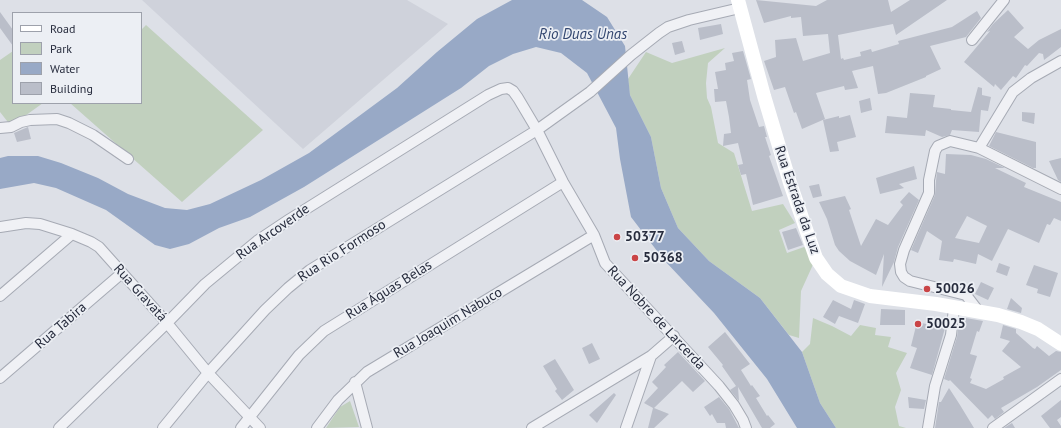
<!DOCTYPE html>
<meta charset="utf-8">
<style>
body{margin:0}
#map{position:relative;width:1061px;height:428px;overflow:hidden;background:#dde0e7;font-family:"PT Sans",sans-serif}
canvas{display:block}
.legend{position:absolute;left:12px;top:12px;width:130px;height:92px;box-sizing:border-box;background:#eceff4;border:1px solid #9da1ab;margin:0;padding:5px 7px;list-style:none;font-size:12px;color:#272c3d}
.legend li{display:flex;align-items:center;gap:8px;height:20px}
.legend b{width:20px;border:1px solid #9da1ab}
</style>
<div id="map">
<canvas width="1061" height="428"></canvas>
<ul class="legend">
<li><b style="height:5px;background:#fff"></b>Road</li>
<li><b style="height:11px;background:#c1d0be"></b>Park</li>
<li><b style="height:11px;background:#98a9c6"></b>Water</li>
<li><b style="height:11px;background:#babec9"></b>Building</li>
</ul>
</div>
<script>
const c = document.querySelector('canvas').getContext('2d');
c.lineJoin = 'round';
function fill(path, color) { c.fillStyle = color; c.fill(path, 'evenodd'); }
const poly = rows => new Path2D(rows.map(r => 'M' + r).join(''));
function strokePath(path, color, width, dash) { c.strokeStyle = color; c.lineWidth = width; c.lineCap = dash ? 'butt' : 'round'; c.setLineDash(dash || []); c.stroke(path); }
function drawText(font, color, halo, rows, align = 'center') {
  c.font = font + ' "PT Sans",sans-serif'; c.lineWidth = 3.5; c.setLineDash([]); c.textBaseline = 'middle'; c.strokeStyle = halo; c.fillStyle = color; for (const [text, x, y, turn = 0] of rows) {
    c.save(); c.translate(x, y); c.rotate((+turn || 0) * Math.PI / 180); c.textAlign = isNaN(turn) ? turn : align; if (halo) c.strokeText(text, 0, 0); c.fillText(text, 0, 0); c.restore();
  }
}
fill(poly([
 [142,0,407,0,448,24,303,149]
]), '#cfd2db');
fill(poly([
 [146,25,263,130,182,202,70,103,141,103,141,30],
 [725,48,708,63,706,83,707,98,711,107,718,143,734,153,752,211,783,204,795,223,779,230,787,253,804,247,816,258,801,291,799,338,789,335,760,298,709,261,678,228,661,188,651,137,630,95,628,79,646,52,672,63],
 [13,51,13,103,43,103,11,126,0,112,0,60],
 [813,318,832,326,851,336,860,325,876,328,875,335,891,337,888,347,907,353,896,373,901,390,895,407,899,426,906,428,836,428,820,403,802,352,810,344],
 [350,401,359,427,326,428,340,407]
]), '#c1d0be');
fill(poly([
 [512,0,582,0,607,17,625,46,630,95,651,137,661,188,678,228,709,261,760,298,802,352,820,403,836,428,797,428,767,379,714,313,664,260,631,217,620,159,616,128,587,73,561,53,536,47,513,54,489,66,461,88,304,187,250,217,219,228,189,244,170,249,155,245,106,210,56,188,34,183,0,189,0,158,8,156,38,156,61,163,98,178,128,194,165,208,187,210,210,204,261,180,309,153,397,88,437,52,477,19]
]), '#98a9c6');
fill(poly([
 [756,0,816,6,827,0,888,0,891,12,910,0,947,0,896,35,893,24,838,35,841,59,843,58,844,60,861,56,860,52,871,49,872,52,899,44,898,41,952,27,977,11,981,18,966,37,930,46,941,69,926,76,926,77,886,93,878,94,873,66,852,71,858,88,845,90,844,86,816,93,825,119,802,129,796,112,794,113,785,87,774,90,764,61,776,57,775,40,796,38,803,61,830,53,828,34,803,36,801,17,791,18,791,16,764,23],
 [1008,10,1024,28,1014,37,1028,49,1039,40,1061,29,1061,47,1044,60,1043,54,1039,53,1027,66,1025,65,1016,78,1013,76,1001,90,995,84,994,87,964,62,990,31,987,32,993,24],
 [0,12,13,30,13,46,0,28],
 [721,24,723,34,700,40,698,28],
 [682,41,685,52,675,55,672,43],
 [743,51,751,79,747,80,750,100,759,127,764,126,767,137,765,137,771,155,769,156,783,196,753,205,746,174,741,175,738,165,743,164,738,143,723,146,724,134,731,133,729,117,726,101,715,102,714,89,718,89,715,72,726,70,725,63,734,61,732,53],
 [978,87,982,88,982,95,991,97,988,111,981,110,979,132,952,130,950,135,942,137,926,130,925,136,885,133,887,116,907,118,910,93,935,95,933,107,951,109,951,110,971,112],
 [870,98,872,110,861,113,859,101],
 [1022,112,1035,113,1034,124,1022,121],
 [850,115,856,137,837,142,839,151,830,152,823,120,839,116,839,118],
 [28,127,31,139,17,142,14,133],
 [996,132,1036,142,1036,168,1033,168,989,146],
 [946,154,971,155,986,159,1005,168,995,168,1026,183,1024,187,1061,202,1061,221,1054,218,1050,225,1047,224,1039,243,1008,229,992,261,978,254,976,264,954,259,953,262,939,260,942,241,927,231,918,253,911,250,935,195,936,181,937,172,945,174],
 [967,216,987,226,979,243,955,238],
 [1061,158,1061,182,1058,180,1049,161],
 [914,166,917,179,899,184,904,188,880,194,876,178],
 [819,184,822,196,813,198,809,186],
 [909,192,919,200,898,247,894,262,882,287,884,254,876,275,850,261,839,251,835,245,827,219,819,202,845,196,851,209,849,210,861,246,876,219,888,225,903,205,900,202],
 [796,228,803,245,788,250,782,232],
 [999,263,1010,267,1007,276,996,272],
 [1034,265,1058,273,1050,297,1037,293,1038,289,1026,285],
 [981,282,994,288,988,300,975,294],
 [1011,298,1022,308,1021,313,1007,309],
 [833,300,851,309,854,300,865,304,858,323,839,316,835,324,823,317],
 [881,309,905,310,905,325,880,325],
 [960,317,983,321,979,332,977,331,970,354,977,356,970,378,972,379,970,383,986,389,1004,379,1003,377,1021,367,1002,351,1010,341,1000,338,1003,325,1016,329,1016,333,1033,348,1035,349,1037,346,1049,356,1056,351,1061,352,1061,370,1037,387,1001,408,1004,412,995,419,992,415,988,419,950,380,949,381,944,379,957,337],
 [917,322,945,328,932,375,910,368,917,348,911,346],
 [725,332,750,364,741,370,751,386,752,385,760,396,756,398,767,416,768,415,775,424,770,428,762,428,738,387,739,401,730,390,736,386,722,366,723,365,708,347],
 [592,343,600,359,589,364,582,348],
 [678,352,705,381,693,392,682,381,654,408,669,414,654,428,648,428,653,408,644,403,658,388,652,382,666,367,664,365],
 [555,359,574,390,562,400,555,391,557,389,543,366],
 [949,388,960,405,974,428,935,428,939,402,941,402],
 [614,393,616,395,597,423,589,415],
 [719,397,729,409,739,428,726,428,725,423,717,423,712,414,710,416,704,407],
 [908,397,926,400,924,409,909,408],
 [1061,400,1061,417,1057,420,1061,426,1061,428,1050,428,1041,416],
 [1012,423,1015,428,1004,428]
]), '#babec9');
const minor = poly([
 [972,40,1004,0],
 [0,128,11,127,21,122,30,120,57,119,69,123,93,135,128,159],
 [979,148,1061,189],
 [0,227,26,223,40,224,72,234,91,242,99,247,167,323,208,373,260,428],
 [0,296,72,234],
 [979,312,966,295,910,281,904,277,901,272,900,264,904,250,929,193,929,180,935,151,938,146,950,141,979,148,1013,92,1031,78,1061,61],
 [0,378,122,273],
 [355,382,367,428],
 [59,428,167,323,205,284,257,241,290,219,488,95,501,89,508,88,513,91,518,98,537,130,563,182,594,235,605,263,719,386,734,405,743,420,746,428],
 [163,428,208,373,265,310,288,288,310,270,537,130,590,92,631,55,659,33,668,27,689,20,740,8],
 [241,428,299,355,324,331,563,182],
 [317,428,338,400,367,372,594,235],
 [532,428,651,356,674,336],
 [626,428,651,356],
 [928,428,935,386,951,335,954,308],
 [993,428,1061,379]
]);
strokePath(minor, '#a6aab4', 12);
strokePath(minor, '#f0f1f5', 10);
strokePath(poly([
 [738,0,764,96,790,183,816,258,827,274,841,286,870,296,936,304,998,315,1021,322,1038,329,1061,344]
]), '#fff', 14);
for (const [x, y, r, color] of [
 [617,237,4,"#ca4446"],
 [635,258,4,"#ca4446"],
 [927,289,4,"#ca4446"],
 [918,324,4,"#ca4446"]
]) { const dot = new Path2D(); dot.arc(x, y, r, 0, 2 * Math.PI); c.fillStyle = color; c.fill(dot); strokePath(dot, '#eceff4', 1.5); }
drawText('14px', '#272c3d', '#eceff4', [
 ["Rua Estrada da Luz",797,200,71],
 ["Rua Arcoverde",273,232,-35],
 ["Rua Rio Formoso",342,251,-33],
 ["Rua Águas Belas",389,290,-32],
 ["Rua Gravatá",140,293,48],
 ["Rua Nobre de Larcerda",656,318,47],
 ["Rua Joaquim Nabuco",448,323,-31],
 ["Rua Tabira",61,326,-41]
]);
drawText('bold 14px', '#272c3d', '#eceff4', [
 ["50377",625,237],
 ["50368",643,258],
 ["50026",935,289],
 ["50025",926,324]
], 'left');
drawText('italic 15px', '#32466f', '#eceff4', [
 ["Rio Duas Unas",583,35]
]);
</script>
